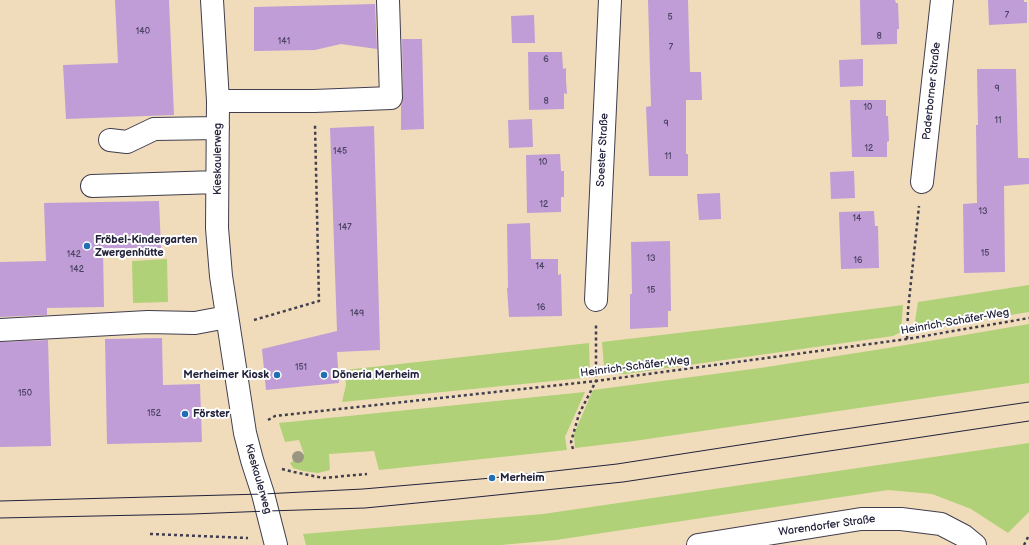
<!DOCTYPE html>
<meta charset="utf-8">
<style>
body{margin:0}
canvas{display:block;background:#f0dcbb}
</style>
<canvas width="1029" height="545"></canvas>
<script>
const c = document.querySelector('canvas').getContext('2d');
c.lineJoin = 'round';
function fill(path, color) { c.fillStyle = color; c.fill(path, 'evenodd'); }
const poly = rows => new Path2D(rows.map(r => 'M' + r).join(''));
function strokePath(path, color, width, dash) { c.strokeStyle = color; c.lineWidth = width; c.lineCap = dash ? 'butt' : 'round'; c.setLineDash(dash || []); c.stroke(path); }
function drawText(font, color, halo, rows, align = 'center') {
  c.font = font + ' "Balsamiq Sans",sans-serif'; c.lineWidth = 4; c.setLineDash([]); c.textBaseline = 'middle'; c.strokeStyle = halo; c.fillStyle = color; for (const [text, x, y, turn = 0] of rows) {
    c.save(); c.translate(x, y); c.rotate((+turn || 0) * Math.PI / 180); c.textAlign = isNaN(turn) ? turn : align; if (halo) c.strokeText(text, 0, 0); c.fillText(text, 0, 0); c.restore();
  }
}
fill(poly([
 [167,259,168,302,133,303,132,261],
 [1029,285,1029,312,919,330,915,321,918,302],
 [903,305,901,332,893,336,626,374,608,374,604,367,602,342,754,324],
 [1029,324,1029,383,634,441,575,448,574,434,593,390,760,368,888,348],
 [589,343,590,375,583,378,342,402,346,385,345,370],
 [585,392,565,437,567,450,379,470,374,451,329,454,330,470,318,473,303,471,293,468,290,463,304,454,299,440,285,442,279,423],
 [1029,443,1029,512,1008,533,971,509,932,494,888,490,556,540,501,545,306,545,303,534,543,514]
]), '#b1d178');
fill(poly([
 [115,0,169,0,174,115,66,119,63,65,118,63],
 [648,0,688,0,690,72,701,72,702,100,686,100,686,154,688,154,688,176,649,176,646,107,651,106],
 [860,0,895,0,896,3,898,3,899,29,897,29,897,44,861,45],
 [988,0,1024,0,1024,2,1027,2,1027,23,989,25],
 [375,4,377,49,341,44,315,50,254,51,254,7],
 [534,15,535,43,512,43,511,16],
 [402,39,422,39,424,129,401,130,401,105,402,104,403,98],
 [528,52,562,52,563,69,566,68,566,80,567,94,564,93,564,109,529,110],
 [863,59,863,86,840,87,839,60],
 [977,69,1016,69,1018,158,1029,158,1029,184,1004,186,1005,272,964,273,963,204,977,203,976,125,978,125],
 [850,100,886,100,886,116,888,116,889,141,887,142,887,157,852,157],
 [532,119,533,147,509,148,508,120],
 [374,126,380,350,337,352,339,383,266,390,262,349,337,331,330,128],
 [560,154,561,171,564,171,564,197,561,197,561,212,527,213,526,155],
 [854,171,855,198,831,199,830,172],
 [720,193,721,219,699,220,697,194],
 [159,201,161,248,103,249,104,307,47,308,47,315,0,317,0,262,46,261,44,203],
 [874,211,875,226,878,226,879,268,841,269,839,212],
 [530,223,531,259,558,259,558,275,561,274,562,316,509,317,507,288,508,288,507,224],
 [670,241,671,311,668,311,668,327,630,329,630,294,632,294,631,242],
 [162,338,163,385,200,384,202,442,107,444,105,339],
 [48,340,51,446,0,447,0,342]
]), '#c09dd6');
const minor = poly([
 [212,0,218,101,217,228,221,276,245,433,252,460,263,494,276,545],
 [218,101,314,101,391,98,388,0],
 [110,140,127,142,154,129,218,128],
 [922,182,942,0],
 [92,186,217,182],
 [596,300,610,0],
 [0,330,148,322,195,323,227,317],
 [698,545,861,519,901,519,941,524,964,536,975,545]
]);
strokePath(minor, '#413e4e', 24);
strokePath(poly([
 [254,320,319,301,315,125],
 [907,339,908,310,919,206],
 [268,420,275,416,596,381,907,339,1029,318],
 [573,449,571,442,579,414,596,381,596,325],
 [282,469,294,472,323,478,367,474],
 [150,534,248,538],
 [1024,545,1029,535]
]), '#413e4e', 2.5, [3, 3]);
strokePath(minor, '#fff', 22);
strokePath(poly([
 [0,501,263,494,363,489,492,478,617,464,804,435,1029,402],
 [0,518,192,514,268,511,365,508,448,500,623,482,1029,421]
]), '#22223b', 1);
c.fillStyle = '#9a9780';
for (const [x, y] of [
 [298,457]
]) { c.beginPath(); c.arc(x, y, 6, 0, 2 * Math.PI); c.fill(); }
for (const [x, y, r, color] of [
 [87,246,4,"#1f6fb2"],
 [277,375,4,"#1f6fb2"],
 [324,375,4,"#1f6fb2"],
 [185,414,4,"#1f6fb2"],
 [492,478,4,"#1f6fb2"]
]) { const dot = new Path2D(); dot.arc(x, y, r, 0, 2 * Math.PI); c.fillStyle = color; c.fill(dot); strokePath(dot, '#fff', 1.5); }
drawText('9px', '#4a4162', null, [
 ["7",1007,16],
 ["5",670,18],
 ["140",143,32],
 ["8",879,37],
 ["141",284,42],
 ["7",671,48],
 ["6",546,60],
 ["9",997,89],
 ["8",546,102],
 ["10",868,108],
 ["11",998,121],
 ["9",666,124],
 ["12",869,149],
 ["145",340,152],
 ["11",668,157],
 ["10",543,163],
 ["12",544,205],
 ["13",983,212],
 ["14",857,219],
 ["147",345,228],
 ["15",985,254],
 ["142",74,255],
 ["13",651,259],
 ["16",858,261],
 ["14",540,267],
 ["142",77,270],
 ["15",651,291],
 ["16",541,308],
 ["149",357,314],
 ["151",301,368],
 ["150",25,394],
 ["152",154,414]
]);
drawText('11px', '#22223b', '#fff', [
 ["Paderborner Straße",932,91,-84],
 ["Soester Straße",603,150,-87],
 ["Kieskaulerweg",218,159,-90],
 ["Heinrich-Schäfer-Weg",955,322,-10],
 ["Heinrich-Schäfer-Weg",635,367,-7],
 ["Kieskaulerweg",258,479,74],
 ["Warendorfer Straße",827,526,-8]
]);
drawText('bold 11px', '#22223b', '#fff', [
 ["Fröbel-Kindergarten",95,240],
 ["Zwergenhütte",95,253],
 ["Merheimer Kiosk",269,375,"right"],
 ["Döneria Merheim",332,375],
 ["Förster",193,414],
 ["Merheim",500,478]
], 'left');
</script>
